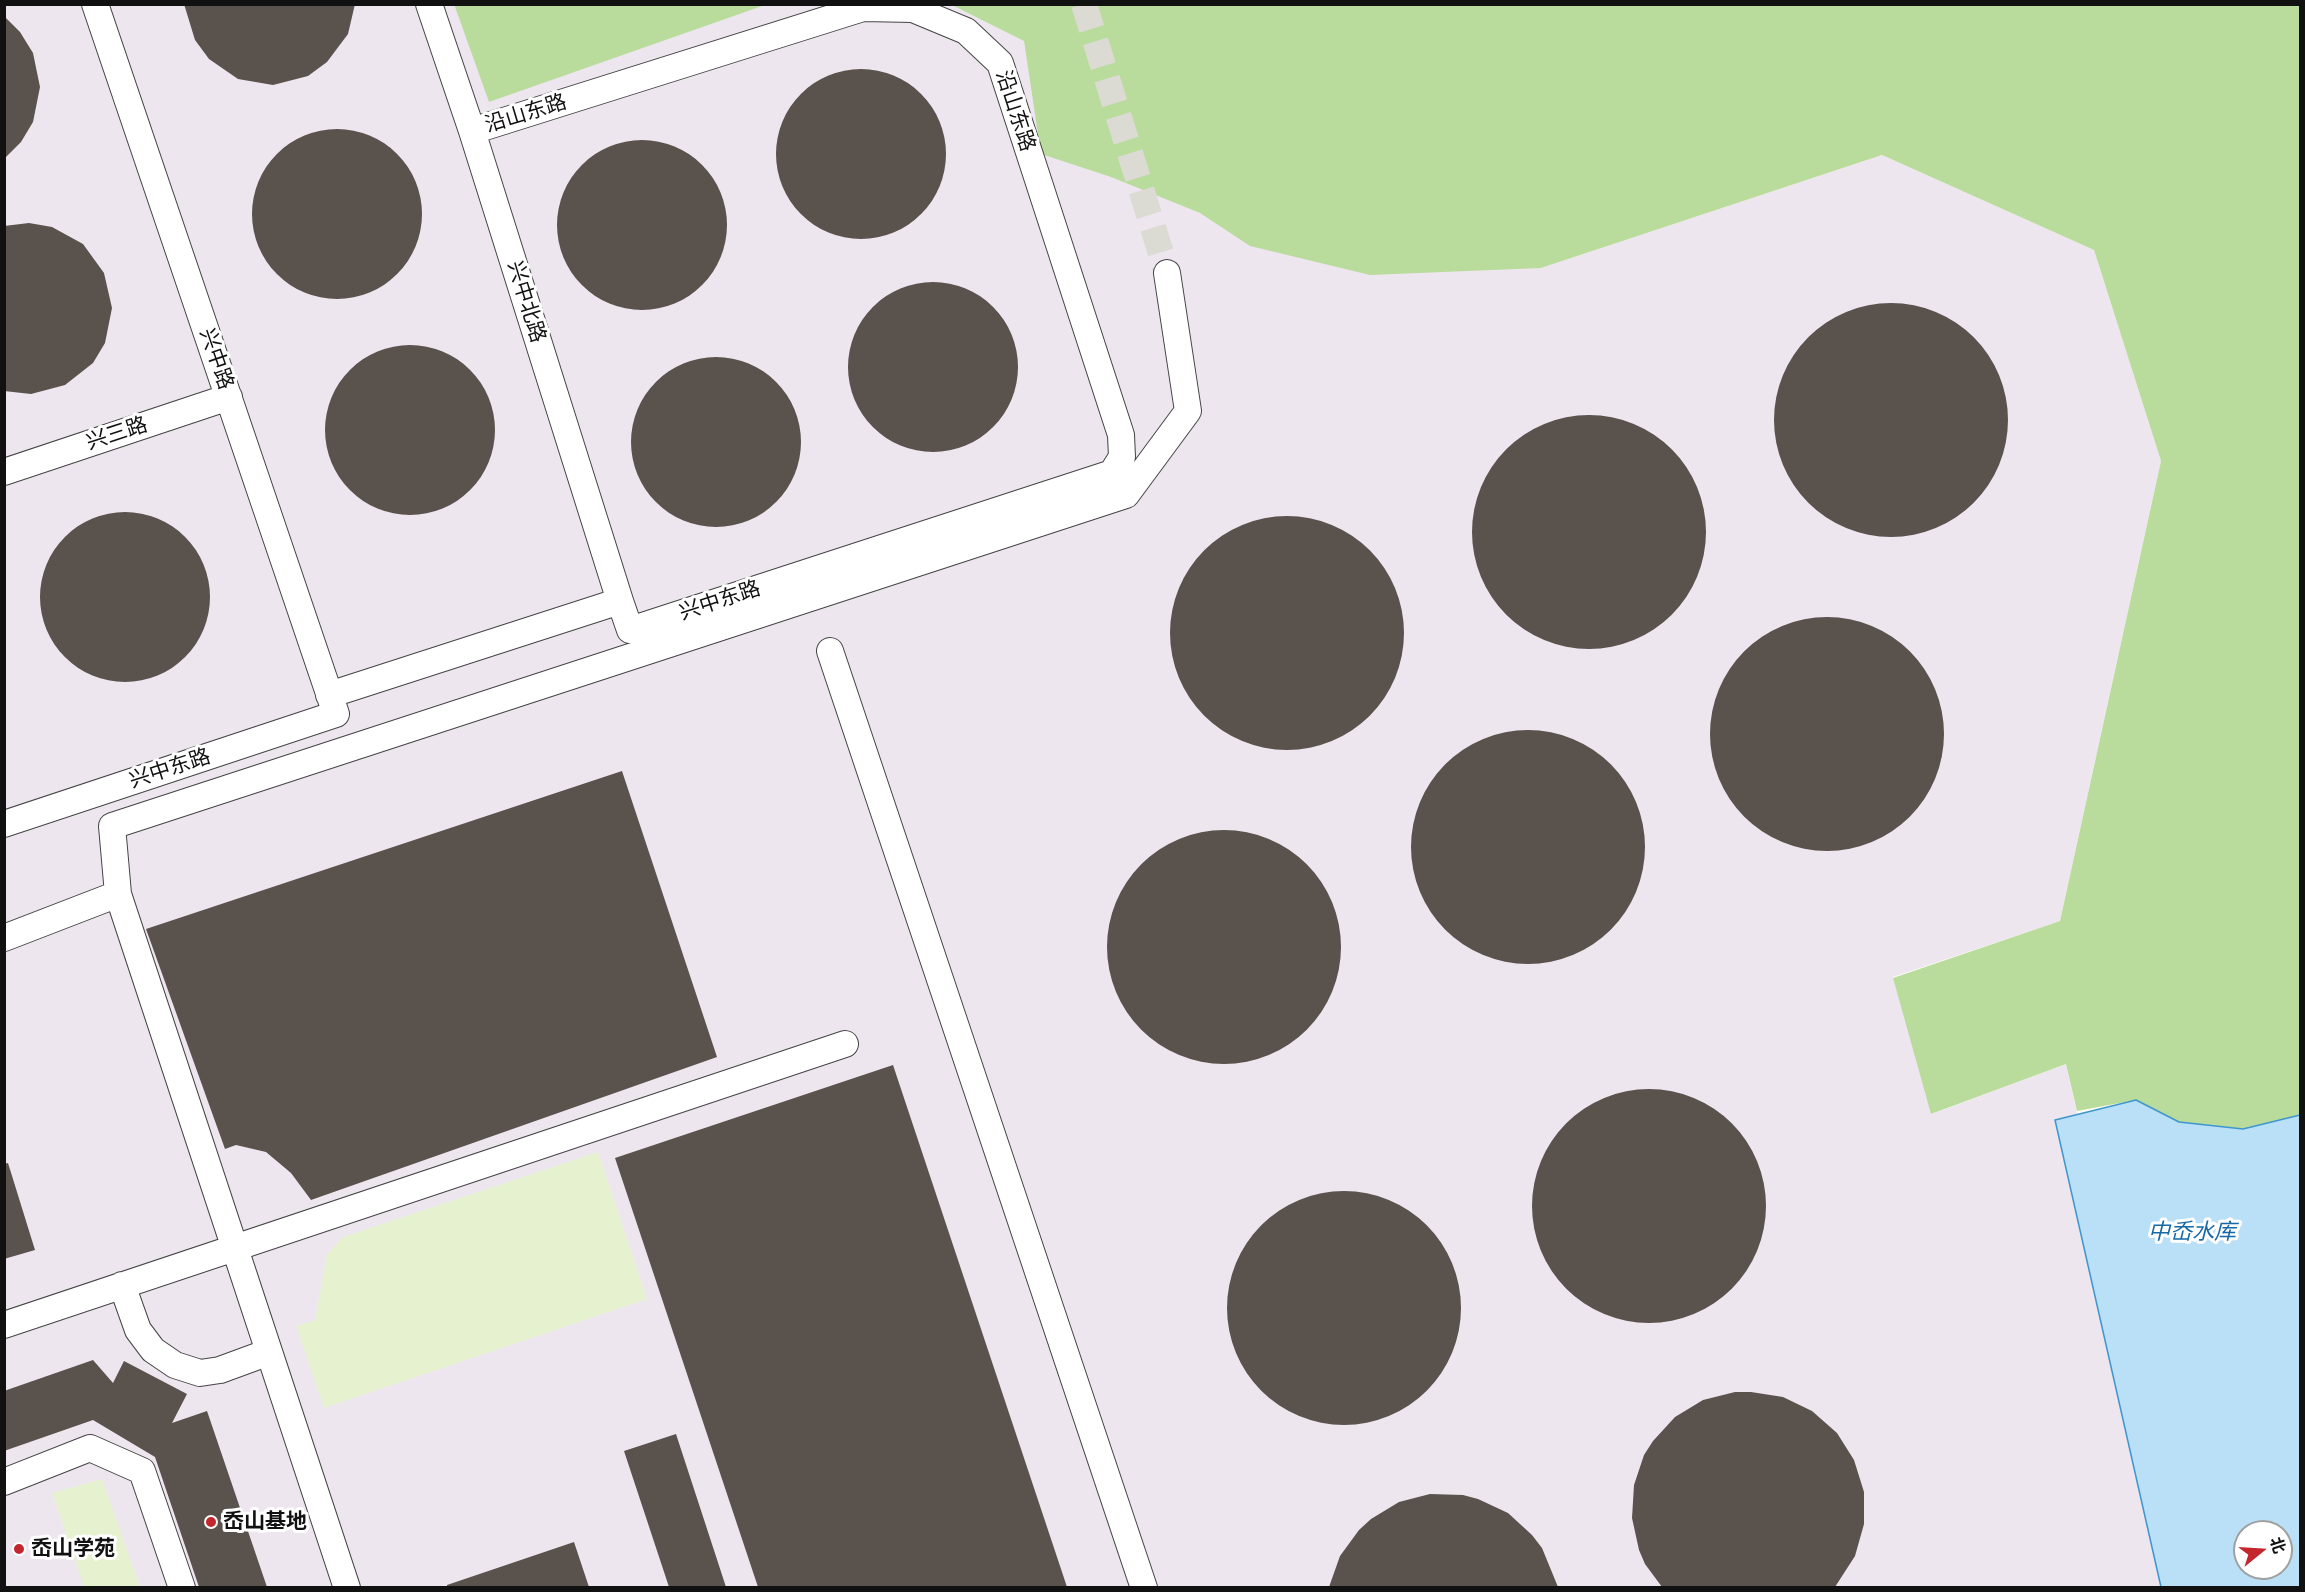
<!DOCTYPE html>
<meta charset="utf-8">
<style>
body{margin:0}
#map{position:relative;width:2305px;height:1592px;overflow:hidden;background:#fffdf5;font-family:Lora,"Noto Sans SC",serif}
canvas{display:block}
.frame{position:absolute;inset:0;border:6px solid #111;pointer-events:none}
.north{position:absolute;left:2233px;top:1520px;width:60px;height:60px;box-sizing:border-box;background:#fff;border:2px solid #a0a0a0;border-radius:50%;rotate:72deg;font-size:16px;font-weight:700;line-height:24px;text-align:center;color:#111}
.north::after{content:'';display:block;margin:auto;width:21px;height:27px;background:#c4262e;clip-path:polygon(50% 0,100% 100%,50% 72%,0 100%)}
</style>
<div id="map">
<canvas width="2305" height="1592"></canvas>
<div class="frame"></div>
<div class="north">北</div>
</div>
<script>
const c = document.querySelector('canvas').getContext('2d');
c.lineJoin = 'round';
function fill(path, color) { c.fillStyle = color; c.fill(path, 'evenodd'); }
const poly = rows => new Path2D(rows.map(r => 'M' + r).join(''));
function strokePath(path, color, width, dash) { c.strokeStyle = color; c.lineWidth = width; c.lineCap = dash ? 'butt' : 'round'; c.setLineDash(dash || []); c.stroke(path); }
function drawText(font, color, halo, rows, align = 'center') {
  c.font = font + ' Lora,"Noto Sans SC",serif'; c.lineWidth = 6; c.setLineDash([]); c.textBaseline = 'middle'; c.strokeStyle = halo; c.fillStyle = color; for (const [text, x, y, turn = 0] of rows) {
    c.save(); c.translate(x, y); c.rotate((+turn || 0) * Math.PI / 180); c.textAlign = isNaN(turn) ? turn : align; if (halo) c.strokeText(text, 0, 0); c.fillText(text, 0, 0); c.restore();
  }
}
fill(poly([
 [5,5,1109,5,1541,268,1882,155,2094,250,2161,461,2060,921,1893,977,1932,1114,2066,1064,2186,1587,5,1588]
]), '#eee6ef');
fill(poly([
 [454,4,765,4,765,5,489,102],
 [952,5,2300,5,2300,1115,2243,1129,2179,1122,2136,1100,2077,1111,2066,1064,1931,1114,1893,978,2060,921,2161,461,2094,250,1882,155,1541,268,1370,275,1250,246,1200,213,1111,177,1041,154,1024,41]
]), '#b9dc9c');
fill(poly([
 [598,1152,647,1299,324,1408,296,1326,315,1320,327,1254,343,1237],
 [102,1479,140,1587,84,1587,52,1493]
]), '#e6f2cf');
const water = poly([
 [2136,1100,2179,1122,2243,1129,2300,1115,2300,1587,2161,1587,2055,1120,2136,1100],
 [2245,1532,2281,1532,2281,1568,2245,1568,2245,1532]
]);
fill(water, '#b9e0f7');
strokePath(water, '#3f96cf', 1.5);
fill(poly([
 [184,4,355,4,348,34,327,62,308,76,273,85,238,79,209,59,195,40],
 [4,16,20,32,33,53,40,87,33,122,21,142,4,159],
 '776 154a85 85 0 1 1 170 0a85 85 0 1 1-170 0Z',
 '252 214a85 85 0 1 1 170 0a85 85 0 1 1-170 0Z',
 '557 225a85 85 0 1 1 170 0a85 85 0 1 1-170 0Z',
 [29,223,52,227,83,244,104,273,112,308,105,343,93,363,65,385,31,394,4,391,4,226],
 '848 367a85 85 0 1 1 170 0a85 85 0 1 1-170 0Z',
 '1774 420a117 117 0 1 1 234 0a117 117 0 1 1-234 0Z',
 '325 430a85 85 0 1 1 170 0a85 85 0 1 1-170 0Z',
 '631 442a85 85 0 1 1 170 0a85 85 0 1 1-170 0Z',
 '1472 532a117 117 0 1 1 234 0a117 117 0 1 1-234 0Z',
 '40 597a85 85 0 1 1 170 0a85 85 0 1 1-170 0Z',
 '1170 633a117 117 0 1 1 234 0a117 117 0 1 1-234 0Z',
 '1710 734a117 117 0 1 1 234 0a117 117 0 1 1-234 0Z',
 '1411 847a117 117 0 1 1 234 0a117 117 0 1 1-234 0Z',
 [622,771,717,1057,311,1200,291,1173,266,1152,236,1145,225,1149,146,929],
 '1107 947a117 117 0 1 1 234 0a117 117 0 1 1-234 0Z',
 [893,1065,1067,1587,758,1587,615,1158],
 '1532 1206a117 117 0 1 1 234 0a117 117 0 1 1-234 0Z',
 [8,1163,35,1250,4,1259,4,1164],
 '1227 1308a117 117 0 1 1 234 0a117 117 0 1 1-234 0Z',
 [93,1360,113,1383,124,1361,187,1394,172,1423,207,1411,267,1587,199,1587,155,1457,93,1420,4,1451,4,1391],
 [1735,1392,1751,1392,1783,1397,1812,1411,1837,1433,1854,1460,1864,1492,1864,1524,1855,1556,1835,1587,1662,1587,1645,1564,1639,1550,1632,1518,1634,1485,1644,1455,1653,1441,1675,1417,1703,1400],
 [676,1434,726,1587,669,1587,624,1451],
 [1430,1494,1463,1495,1478,1499,1508,1513,1532,1535,1542,1548,1558,1587,1329,1587,1340,1556,1359,1530,1371,1519,1399,1502],
 [574,1542,589,1587,447,1587,447,1585]
]), '#5a524d');
strokePath(poly([
 [1084,4,1167,273]
]), '#dbdad3', 26, [26, 13]);
const minor = poly([
 [429,4,472,131,620,601],
 [4,472,229,397],
 [830,651,1144,1588],
 [329,695,620,601,630,630,1112,473,1122,457,1121,435,1000,63,966,31,913,9,863,8,472,131],
 [4,824,336,714,95,4],
 [4,938,118,894],
 [122,1285,138,1330,153,1350,175,1365,200,1373,220,1370,269,1352],
 [4,1325,845,1044],
 [4,1482,90,1448,142,1471,182,1588],
 [347,1588,118,894,112,826,1126,495,1188,411,1167,273]
]);
strokePath(minor, '#444', 28);
strokePath(minor, '#fff', 26);
for (const [x, y, r, color] of [
 [211,1522,6,"#c4262e"],
 [19,1549,6,"#c4262e"]
]) { const dot = new Path2D(); dot.arc(x, y, r, 0, 2 * Math.PI); c.fillStyle = color; c.fill(dot); strokePath(dot, '#fff', 2); }
drawText('21px', '#111', '#fff', [
 ["沿山东路",1015,111,72],
 ["沿山东路",526,114,-17],
 ["兴中北路",526,302,73],
 ["兴中路",216,359,71],
 ["兴三路",117,434,-18],
 ["兴中东路",720,601,-18],
 ["兴中东路",170,769,-18]
]);
drawText('bold 21px', '#111', '#fff', [
 ["岙山基地",223,1522],
 ["岙山学苑",31,1549]
], 'left');
drawText('italic 22px', '#1768a6', '#fff', [
 ["中岙水库",2192,1233]
]);
</script>
